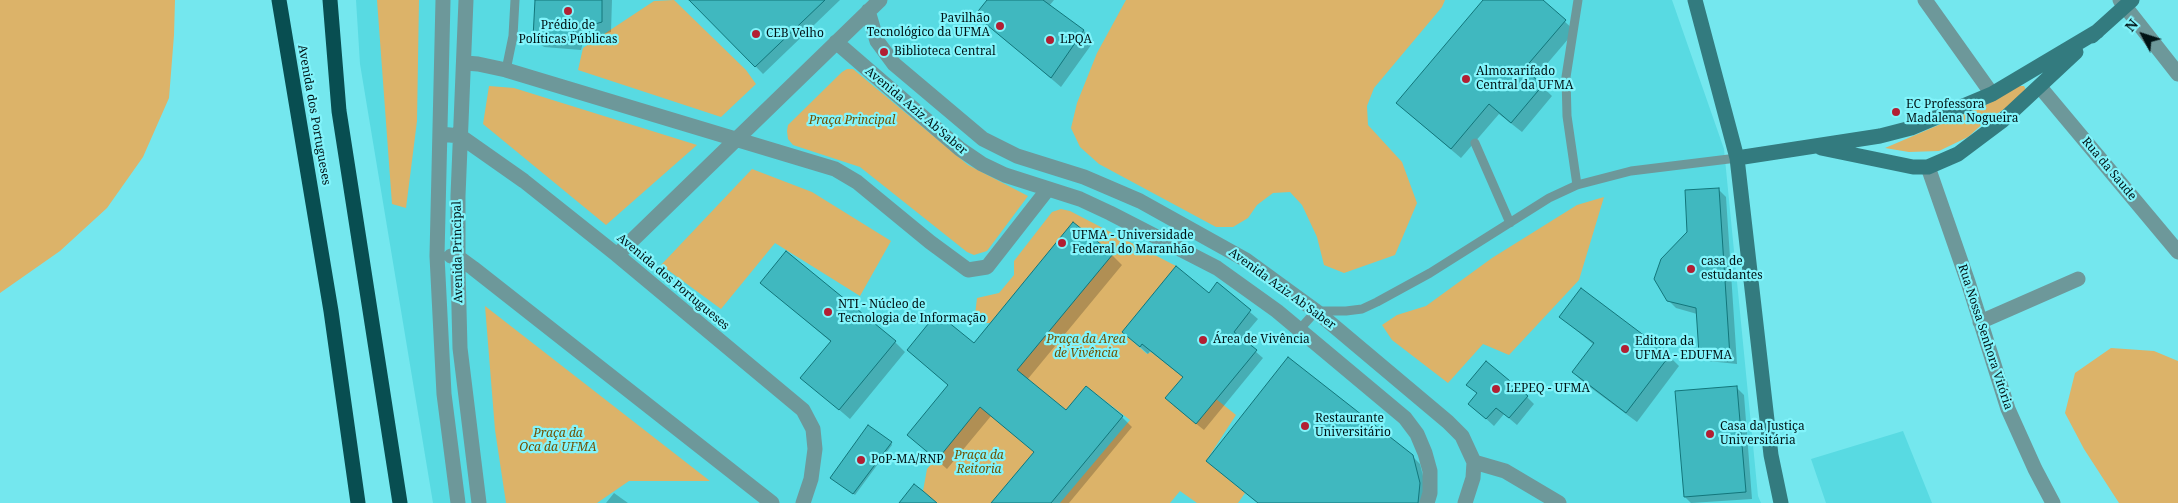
<!DOCTYPE html>
<meta charset="utf-8">
<style>
body{margin:0}
#map{position:relative;width:2178px;height:503px;overflow:hidden;background:#74e7ee;font-family:"Noto Serif",serif}
canvas{display:block}
.north{position:absolute;left:2118px;top:10px;width:50px;height:50px;-webkit-text-stroke:4px #82f4fb;paint-order:stroke;rotate:310deg;font-size:14px;font-weight:700;line-height:20px;text-align:center;color:#001315}
.north::after{content:'';display:block;margin:auto;width:18px;height:22px;background:#001315;clip-path:polygon(50% 0,100% 100%,50% 72%,0 100%)}
</style>
<div id="map">
<canvas width="2178" height="503"></canvas>
<div class="north">N</div>
</div>
<script>
const c = document.querySelector('canvas').getContext('2d');
c.lineJoin = 'round';
function fill(path, color) { c.fillStyle = color; c.fill(path, 'evenodd'); }
const poly = rows => new Path2D(rows.map(r => 'M' + r).join(''));
function strokePath(path, color, width, dash) { c.strokeStyle = color; c.lineWidth = width; c.lineCap = dash ? 'butt' : 'round'; c.setLineDash(dash || []); c.stroke(path); }
function drawText(font, color, halo, rows, align = 'center') {
  c.font = font + ' "Noto Serif",serif'; c.lineWidth = 4.5; c.setLineDash([]); c.textBaseline = 'middle'; c.strokeStyle = halo; c.fillStyle = color; for (const [text, x, y, turn = 0] of rows) {
    c.save(); c.translate(x, y); c.rotate((+turn || 0) * Math.PI / 180); c.textAlign = isNaN(turn) ? turn : align; if (halo) c.strokeText(text, 0, 0); c.fillText(text, 0, 0); c.restore();
  }
}
fill(poly([
 [356,0,1672,0,1724,149,1758,496,1761,503,433,503,360,64],
 [1903,431,1932,503,1826,503,1811,459]
]), '#58dae2');
fill(poly([
 [0,0,175,0,174,35,169,98,143,157,107,208,60,251,0,293],
 [377,0,419,0,417,121,406,208,392,204],
 [674,0,746,70,756,84,721,117,578,70,583,48,654,1],
 [1126,0,1445,0,1442,7,1374,88,1367,106,1368,125,1402,162,1417,203,1395,255,1344,273,1324,265,1317,237,1302,205,1290,192,1273,193,1257,205,1248,218,1233,227,1216,227,1099,164,1080,147,1071,128,1077,103,1097,53],
 [847,69,853,69,968,165,1028,196,987,251,974,255,967,252,860,167,793,145,788,139,787,131,788,125,842,72],
 [489,86,514,88,697,145,606,225,483,124],
 [2018,86,2024,86,2026,90,2017,101,1987,120,1968,137,1939,151,1909,152,1885,148,1990,103,2012,87],
 [752,169,812,192,891,241,860,296,775,243,721,309,661,265],
 [1604,197,1579,280,1509,355,1483,344,1448,383,1392,340,1382,325,1397,315,1426,306,1492,258,1577,205],
 [1061,209,1070,211,1176,266,1122,332,1147,354,1151,352,1183,377,1165,398,1196,423,1216,399,1236,415,1206,461,1245,493,1238,503,1197,503,1180,491,1170,503,1060,503,1130,420,1086,386,1066,410,1017,370,1112,254,1073,223,990,323,984,323,975,315,977,298,999,293,1014,275,1014,261,1052,212],
 [485,306,710,481,629,481,597,503,506,503,495,430],
 [2111,348,2154,351,2178,361,2178,503,2119,503,2084,449,2065,413,2075,373],
 [980,407,1034,452,991,503,937,503,923,491,927,469]
]), '#dcb369');
fill(poly([
 [537,0,612,0,611,32,584,39,581,50,544,47,534,37],
 [691,0,840,0,763,74],
 [989,0,1054,0,1049,6,1084,31,1094,41,1061,87,977,15],
 [1485,0,1541,0,1575,31,1534,79,1552,96,1522,132,1499,114,1461,158,1408,113],
 [1718,189,1726,197,1737,364,1708,361,1700,354,1697,314,1676,308,1668,300,1688,232],
 [1112,255,1122,265,1027,380,1066,412,1122,417,1132,427,1069,503,993,503,1035,452,991,416,947,469,909,435,949,386,908,350,974,345],
 [762,283,895,342,905,352,850,419,802,378,831,342],
 [1217,284,1258,319,1241,339,1263,358,1204,430,1174,406,1184,378,1150,351,1148,354,1123,332,1209,294],
 [1561,317,1669,356,1679,366,1637,422,1583,382,1573,372,1594,345],
 [1737,388,1744,395,1752,499,1691,503,1685,497],
 [1475,392,1527,397,1534,404,1517,425,1504,414,1494,426,1470,404,1478,394],
 [891,443,892,445,855,495,833,479],
 [1412,456,1420,464,1427,492,1426,503,1258,503,1207,461],
 [614,493,628,503,606,503]
]), '#0003');
const building = poly([
 [535,0,602,0,602,22,574,30,571,40,533,38,535,0],
 [689,0,825,0,755,67,689,0],
 [987,0,1043,0,1084,30,1051,78,975,15,987,0],
 [1483,0,1543,0,1566,20,1524,69,1543,85,1511,123,1489,104,1451,149,1396,103,1483,0],
 [1719,188,1730,357,1699,354,1696,308,1667,301,1654,279,1661,259,1687,232,1685,190,1719,188],
 [1073,222,1113,254,1017,370,1066,410,1086,386,1123,416,1051,503,991,503,1034,452,980,407,937,460,907,435,948,385,907,350,937,313,974,343,1073,222],
 [786,251,896,341,839,410,800,378,831,341,760,283,786,251],
 [1176,266,1209,293,1217,282,1251,310,1234,332,1257,350,1196,424,1165,398,1183,377,1142,344,1140,347,1122,332,1176,266],
 [1581,288,1670,355,1626,413,1572,372,1594,343,1559,317,1581,288],
 [1288,357,1413,455,1420,483,1418,503,1258,503,1206,461,1288,357],
 [1486,361,1528,396,1509,418,1496,408,1486,419,1468,404,1477,393,1466,385,1486,361],
 [1737,386,1746,492,1684,497,1675,391,1737,386],
 [868,425,892,442,853,494,830,478,868,425],
 [914,484,923,491,937,503,899,503,914,484]
]);
fill(building, '#40b8bf');
strokePath(building, '#12767b', 1);
strokePath(poly([
 [506,70,513,36,515,0],
 [1475,143,1510,223],
 [1577,185,1567,116,1566,77,1578,0],
 [1299,330,1316,311,1346,311,1362,309,1377,302,1430,273,1549,198,1577,185,1631,171,1737,158]
]), '#6d989a', 9);
strokePath(poly([
 [443,0,437,256,444,394,458,503],
 [466,0,458,196,458,270,460,348,479,503],
 [1925,0,1992,94],
 [2120,0,2178,74],
 [868,11,877,41,894,64,983,139,1017,156,1084,177,1140,201,1246,260,1316,311,1448,422,1462,436,1474,462,1473,478,1465,503],
 [836,42,960,149,982,164,1005,175,1080,199,1110,213,1217,268,1277,311,1405,418,1417,434,1425,453,1430,471,1430,493,1427,503],
 [465,63,478,64,506,70,835,169,857,182,930,242,968,270,987,267,1048,189],
 [2040,87,2178,252],
 [440,134,460,136,524,181,617,255,803,410,813,429,815,449,811,479,803,503],
 [1928,167,1968,282,2008,409,2035,469,2053,503],
 [617,255,880,0],
 [451,256,458,257,473,268,772,503],
 [1980,322,2078,279],
 [1474,462,1505,471,1559,503]
]), '#6d989a', 15);
strokePath(poly([
 [1695,0,1737,158,1771,455,1781,503],
 [2092,36,2132,0],
 [1821,148,1913,167,1928,167,1958,154,2002,121,2076,52],
 [1737,158,1880,136,1911,128,1992,94,2098,31]
]), '#337b7f', 15);
strokePath(poly([
 [279,0,331,311,358,503],
 [330,0,339,111,400,503]
]), '#084e51', 15);
for (const [x, y, r, color] of [
 [568,11,5,"#b21f33"],
 [1000,26,5,"#b21f33"],
 [756,34,5,"#b21f33"],
 [1050,40,5,"#b21f33"],
 [884,52,5,"#b21f33"],
 [1466,79,5,"#b21f33"],
 [1896,112,5,"#b21f33"],
 [1062,243,5,"#b21f33"],
 [1691,269,5,"#b21f33"],
 [828,312,5,"#b21f33"],
 [1203,340,5,"#b21f33"],
 [1625,349,5,"#b21f33"],
 [1496,389,5,"#b21f33"],
 [1305,426,5,"#b21f33"],
 [1710,434,5,"#b21f33"],
 [861,460,5,"#b21f33"]
]) { const dot = new Path2D(); dot.arc(x, y, r, 0, 2 * Math.PI); c.fillStyle = color; c.fill(dot); strokePath(dot, '#82f4fb', 2); }
drawText('12px', '#001315', '#82f4fb', [
 ["Pavilhão",990,19,"right"],
 ["Tecnológico da UFMA",990,33,"right"],
 ["Prédio de",568,26,"center"],
 ["Políticas Públicas",568,40,"center"],
 ["CEB Velho",766,34],
 ["LPQA",1060,40],
 ["Biblioteca Central",894,52],
 ["Almoxarifado",1476,72],
 ["Central da UFMA",1476,86],
 ["EC Professora",1906,105],
 ["Madalena Nogueira",1906,119],
 ["UFMA - Universidade",1072,236],
 ["Federal do Maranhão",1072,250],
 ["casa de",1701,262],
 ["estudantes",1701,276],
 ["NTI - Núcleo de",838,305],
 ["Tecnologia de Informação",838,319],
 ["Área de Vivência",1213,340],
 ["Editora da",1635,342],
 ["UFMA - EDUFMA",1635,356],
 ["LEPEQ - UFMA",1506,389],
 ["Restaurante",1315,419],
 ["Universitário",1315,433],
 ["Casa da Justiça",1720,427],
 ["Universitária",1720,441],
 ["PoP-MA/RNP",871,460]
], 'left');
drawText('12px', '#001315', '#82f4fb', [
 ["Avenida Aziz Ab'Saber",916,111,40],
 ["Avenida dos Portugueses",314,115,80],
 ["Rua da Saude",2109,169,50],
 ["Avenida Principal",458,252,-91],
 ["Avenida dos Portugueses",673,282,40],
 ["Avenida Aziz Ab'Saber",1282,289,36],
 ["Rua Nossa Senhora Vitória",1985,337,72]
]);
drawText('italic 12px', '#715002', '#82f4fb', [
 ["Praça Principal",852,121],
 ["Praça da Area",1086,340],
 ["de Vivência",1086,354],
 ["Praça da",558,434],
 ["Oca da UFMA",558,448],
 ["Praça da",979,456],
 ["Reitoria",979,470]
]);
</script>
